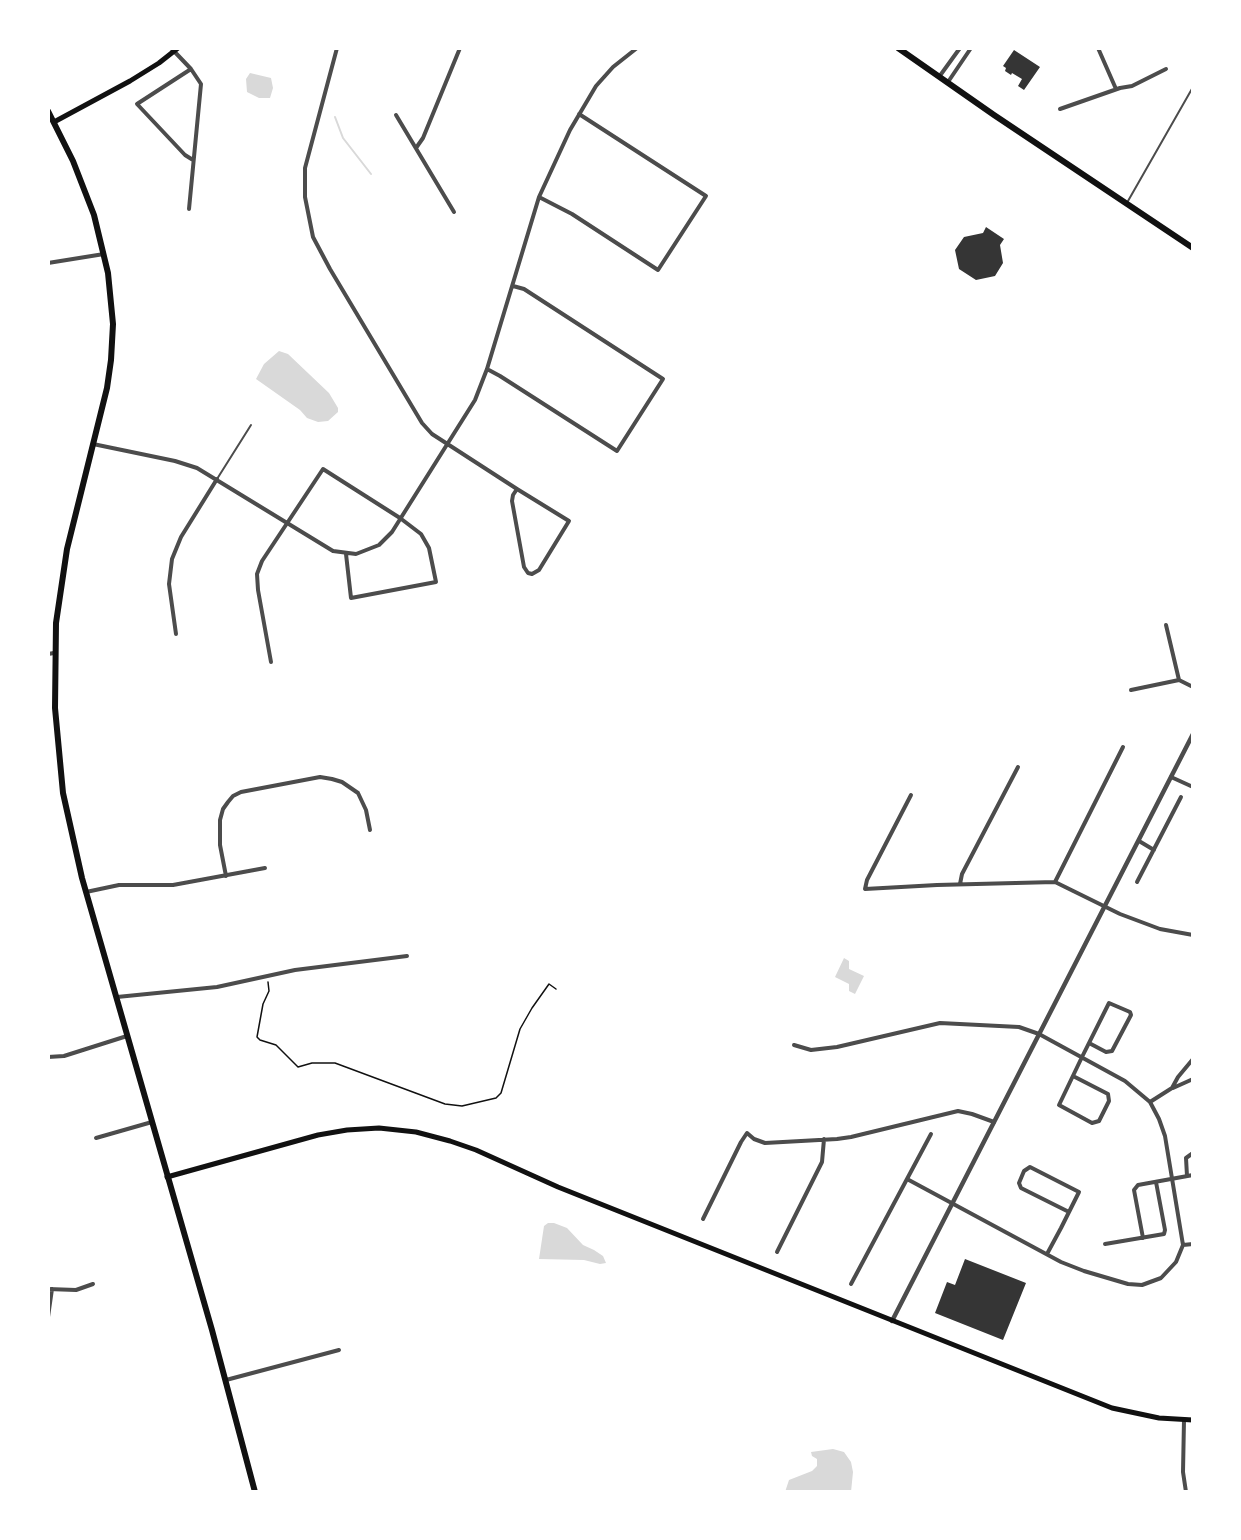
<!DOCTYPE html>
<style>
body{margin:0}
#map{position:relative;width:1241px;height:1540px;overflow:hidden;background:#fff;font-family:"Space Grotesk",sans-serif}
canvas{display:block}
.frame{position:absolute;inset:0;border:50px solid #fff;pointer-events:none}
</style>
<div id="map">
<canvas width="1241" height="1540"></canvas>
<div class="frame"></div>
</div>
<script>
const c = document.querySelector('canvas').getContext('2d');
c.lineJoin = 'round';
function fill(path, color) { c.fillStyle = color; c.fill(path, 'evenodd'); }
const poly = rows => new Path2D(rows.map(r => 'M' + r).join(''));
function strokePath(path, color, width, dash) { c.strokeStyle = color; c.lineWidth = width; c.lineCap = dash ? 'butt' : 'round'; c.setLineDash(dash || []); c.stroke(path); }
fill(poly([
 [250,73,271,78,273,88,270,98,259,98,247,92,246,79],
 [279,351,288,354,329,393,338,408,338,412,328,421,318,422,307,418,300,410,256,379,264,364],
 [844,958,849,961,849,969,864,976,855,994,849,991,849,984,835,977],
 [548,1223,554,1223,567,1228,583,1245,594,1250,603,1256,606,1263,600,1264,584,1260,539,1259,544,1226],
 [833,1449,844,1452,851,1462,853,1472,851,1492,785,1492,789,1480,812,1471,817,1466,817,1459,812,1456,811,1452]
]), '#d9d9d9');
strokePath(poly([
 [335,117,343,138,371,174]
]), '#d9d9d9', 2);
fill(poly([
 [1014,50,1040,67,1024,90,1018,86,1022,79,1012,73,1011,75,1005,71,1006,68,1003,66],
 [986,227,1004,239,1000,245,1003,263,995,276,976,280,959,269,955,250,964,237,983,233],
 [965,1259,1026,1283,1003,1340,935,1313,947,1282,955,1285]
]), '#353535');
strokePath(poly([
 [268,982,269,991,263,1004,257,1037,260,1040,276,1045,298,1067,312,1063,335,1063,445,1104,462,1106,496,1098,501,1093,520,1029,532,1008,549,984,556,989]
]), '#111', 1.5);
strokePath(poly([
 [1128,201,1193,87],
 [217,479,251,425]
]), '#4c4c4c', 2);
strokePath(poly([
 [77,48,81,48],
 [171,48,191,69,201,84,189,209],
 [337,48,305,168,305,197,313,237,330,269,422,423,432,434,517,489],
 [1098,48,1116,89],
 [191,69,137,104,185,155,193,160],
 [939,77,960,48],
 [948,82,971,48],
 [1060,109,1120,88,1132,86,1166,69],
 [396,115,454,212],
 [416,148,423,138,460,48],
 [539,197,572,214,658,270,706,196,579,114],
 [48,263,104,254],
 [487,369,500,376,617,451,663,379,524,289,513,286],
 [93,444,175,461,197,468,333,551,356,554,379,545,392,532,475,400,487,369,539,197,570,130,596,86,613,67,637,48],
 [517,489,569,521,539,570,532,574,528,573,524,567,512,501,513,495,517,489],
 [1166,625,1179,680],
 [176,634,169,584,172,559,181,537,217,479],
 [48,654,54,653],
 [271,662,258,590,257,574,262,561,323,469,400,518,421,534,429,548,436,582,351,598,346,554],
 [1131,690,1179,680,1193,687],
 [1171,777,1193,787],
 [911,795,867,880,865,889,937,885,1055,882,1120,914,1160,929,1193,935],
 [1139,841,1154,850],
 [226,876,220,845,220,820,223,809,228,802,233,796,241,792,320,777,332,779,342,782,358,793,366,810,370,830],
 [1055,882,1123,747],
 [1137,882,1181,797],
 [960,884,962,874,1018,767],
 [86,892,119,885,173,885,265,868],
 [117,997,217,987,295,970,407,956],
 [794,1045,811,1050,837,1047,940,1023,1019,1027,1039,1034,1125,1081,1150,1102,1159,1119,1165,1136,1183,1245,1176,1262,1161,1278,1142,1285,1128,1284,1084,1271,1061,1262,907,1179],
 [48,1057,64,1056,127,1036],
 [1073,1076,1108,1094,1109,1101,1099,1121,1092,1123,1059,1105,1082,1057,1109,1003,1130,1012,1131,1015,1112,1051,1106,1052,1089,1043],
 [1173,1088,1193,1079],
 [1150,1102,1172,1088,1178,1077,1193,1059],
 [96,1138,152,1122],
 [1187,1176,1186,1158,1193,1153],
 [703,1219,741,1142,747,1133,754,1139,765,1143,837,1139,851,1137,958,1111,972,1114,994,1122],
 [1143,1238,1134,1190,1138,1185,1193,1175],
 [1105,1244,1164,1234,1165,1230,1156,1182],
 [1183,1245,1193,1244],
 [777,1252,822,1162,824,1139],
 [1047,1254,1061,1228,1079,1192,1030,1167,1024,1171,1019,1183,1021,1188,1069,1212],
 [851,1284,931,1134],
 [48,1289,76,1290,93,1284],
 [48,1317,52,1289],
 [226,1380,339,1350],
 [1184,1420,1183,1472,1186,1492]
]), '#4c4c4c', 4);
strokePath(poly([
 [892,1321,1193,734]
]), '#4c4c4c', 4.5);
strokePath(poly([
 [54,122,130,81,159,63,178,48],
 [167,1177,318,1135,347,1130,379,1128,416,1132,450,1141,476,1150,558,1187,1112,1408,1159,1418,1193,1420]
]), '#111', 5);
strokePath(poly([
 [48,111,73,161,94,215,108,273,113,324,111,360,107,388,67,549,56,623,55,708,63,793,82,878,212,1330,255,1492]
]), '#111', 6);
strokePath(poly([
 [898,48,994,115,1193,248]
]), '#111', 6);
</script>
